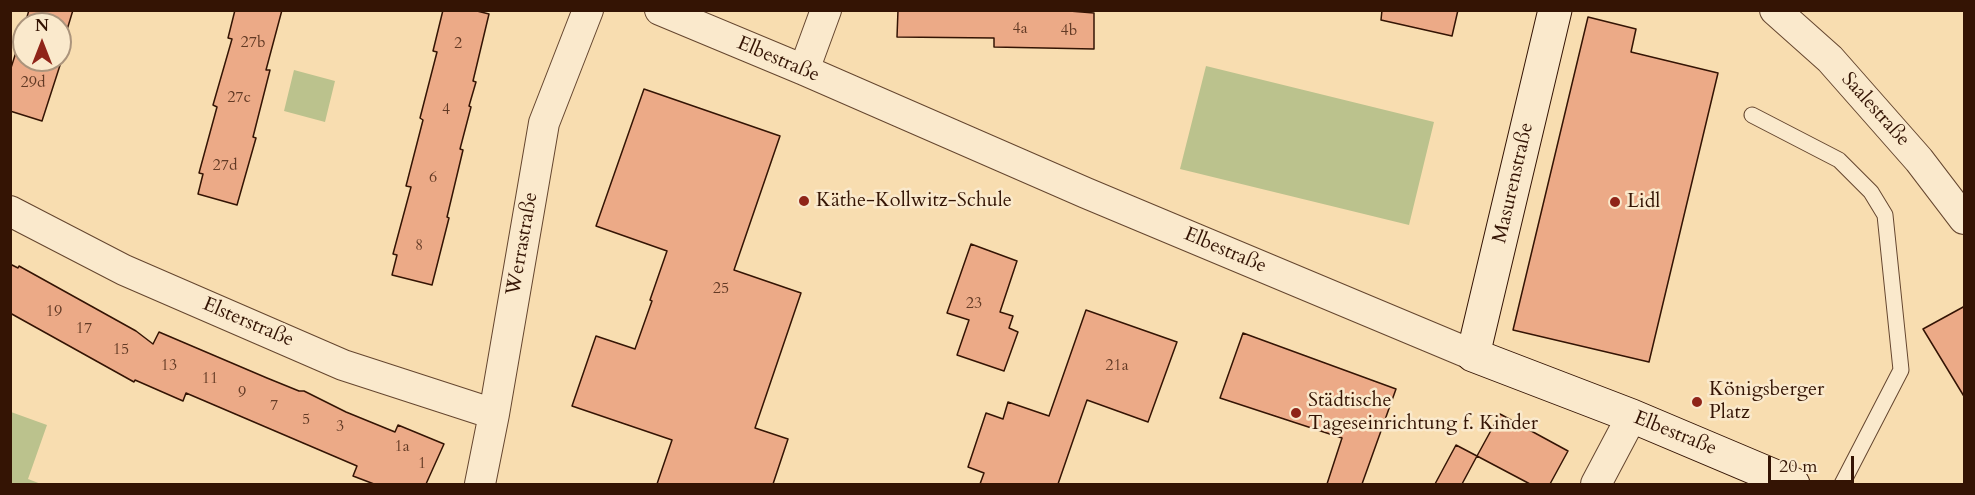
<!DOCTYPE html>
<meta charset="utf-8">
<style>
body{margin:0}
#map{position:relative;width:1975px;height:495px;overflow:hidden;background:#f8ddb0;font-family:Cardo,serif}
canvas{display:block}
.frame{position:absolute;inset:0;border:12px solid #341404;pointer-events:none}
.north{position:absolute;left:12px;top:12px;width:60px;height:60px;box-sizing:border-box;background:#fae9cc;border:2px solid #ab947c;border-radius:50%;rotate:0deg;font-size:16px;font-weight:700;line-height:24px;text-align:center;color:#341404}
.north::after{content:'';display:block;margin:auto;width:21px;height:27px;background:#8f2418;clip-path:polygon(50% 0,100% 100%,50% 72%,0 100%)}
.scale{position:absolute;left:1768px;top:456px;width:86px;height:27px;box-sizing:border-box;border:3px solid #341404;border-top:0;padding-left:8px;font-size:18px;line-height:21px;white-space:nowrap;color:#341404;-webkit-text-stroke:4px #fae9cc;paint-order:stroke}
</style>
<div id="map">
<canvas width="1975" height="495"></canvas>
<div class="frame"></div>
<div class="north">N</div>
<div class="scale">20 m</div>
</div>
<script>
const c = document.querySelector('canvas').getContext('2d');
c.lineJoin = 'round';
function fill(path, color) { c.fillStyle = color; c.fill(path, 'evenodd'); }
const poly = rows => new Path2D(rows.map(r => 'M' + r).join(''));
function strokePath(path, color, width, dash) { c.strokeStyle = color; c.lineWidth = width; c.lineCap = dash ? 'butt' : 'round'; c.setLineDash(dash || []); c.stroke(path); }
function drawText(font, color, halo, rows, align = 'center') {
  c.font = font + ' Cardo,serif'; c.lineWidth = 5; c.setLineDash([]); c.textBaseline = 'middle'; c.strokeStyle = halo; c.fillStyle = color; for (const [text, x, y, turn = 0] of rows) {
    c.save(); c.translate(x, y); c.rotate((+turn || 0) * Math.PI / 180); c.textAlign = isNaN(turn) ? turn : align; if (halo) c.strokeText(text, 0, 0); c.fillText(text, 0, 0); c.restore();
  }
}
fill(poly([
 [1206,66,1434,122,1409,225,1180,169],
 [294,70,335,81,325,122,284,111],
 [11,412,47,425,28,479,41,484,11,484]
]), '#bbc28d');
const building = poly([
 [29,10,73,10,60,53,60,24,25,24,29,10],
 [235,10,282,10,266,70,270,70,253,137,256,138,237,205,198,194,203,174,199,173,217,107,213,105,232,39,228,38,235,10],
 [443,10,473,10,489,14,473,81,476,82,469,106,471,107,460,149,463,150,447,217,449,218,432,285,392,275,397,255,393,254,411,187,406,186,423,120,420,118,437,52,433,51,443,10],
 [898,10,1057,10,1094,13,1094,49,994,47,994,38,897,37,898,10],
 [1382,10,1458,10,1452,36,1381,20,1382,10],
 [1588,17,1636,29,1631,52,1718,73,1649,362,1513,330,1588,17],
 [24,27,24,60,60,60,60,55,63,56,42,121,10,111,10,71,24,27],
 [644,89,780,136,734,270,801,293,755,428,788,439,773,484,657,484,672,440,572,406,596,336,635,349,652,301,650,300,667,251,596,226,644,89],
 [971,244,1017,261,1000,312,1013,316,1009,328,1018,332,1004,371,957,355,969,320,947,313,971,244],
 [10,264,18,268,19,266,136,331,153,344,159,332,267,378,299,391,304,391,346,412,395,432,398,425,444,444,426,484,374,484,353,476,357,466,186,393,183,401,135,380,134,382,10,313,10,264],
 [1965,306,1965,398,1923,329,1965,306],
 [1086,310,1177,342,1148,422,1087,400,1058,484,980,484,984,473,968,467,986,413,1003,419,1008,402,1049,416,1086,310],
 [1243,333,1396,389,1362,484,1327,484,1342,438,1220,398,1243,333],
 [1500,414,1568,451,1550,484,1530,484,1477,456,1500,414],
 [1456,445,1477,456,1462,484,1435,484,1456,445]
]);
fill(building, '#ecaa87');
strokePath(building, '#341404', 1.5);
const lane = poly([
 [1752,115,1839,160,1871,192,1885,215,1901,370,1842,484]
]);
const street = poly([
 [660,10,804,70,1086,193,1473,355],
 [1775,10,1830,59,1919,160,1964,219],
 [804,70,826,10],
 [10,211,124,270,343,365,494,414],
 [480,484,494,414,544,123,588,10],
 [1596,484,1632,416]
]);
const secondary = poly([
 [1555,10,1473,355,1632,416,1793,484]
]);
strokePath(lane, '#65462f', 17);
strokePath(street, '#65462f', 32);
strokePath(secondary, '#341404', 35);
strokePath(lane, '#fae9cc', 15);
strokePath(street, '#fae9cc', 30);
strokePath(secondary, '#fae9cc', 33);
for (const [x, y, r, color] of [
 [804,201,6,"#8f2418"],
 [1615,202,6,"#8f2418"],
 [1697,402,6,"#8f2418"],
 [1296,413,6,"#8f2418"]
]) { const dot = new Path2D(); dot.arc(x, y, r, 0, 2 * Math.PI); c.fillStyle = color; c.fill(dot); strokePath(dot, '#fae9cc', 2); }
drawText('16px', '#623a25', null, [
 ["4a",1020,29],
 ["4b",1069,31],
 ["27b",253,43],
 ["2",458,44],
 ["29d",33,83],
 ["27c",239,98],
 ["4",446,110],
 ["27d",225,166],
 ["6",433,178],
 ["8",419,246],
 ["25",721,289],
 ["23",974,304],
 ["19",54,312],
 ["17",84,329],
 ["15",121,350],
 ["13",169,366],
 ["21a",1117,366],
 ["11",210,379],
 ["9",242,393],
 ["7",274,406],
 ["5",306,420],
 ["3",340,427],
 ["1a",402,447],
 ["1",422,464]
]);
drawText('20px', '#341404', '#fae9cc', [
 ["Elbestraße",778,60,23],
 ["Saalestraße",1875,110,48],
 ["Masurenstraße",1514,183,-77],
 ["Werrastraße",523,244,-80],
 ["Elbestraße",1225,251,23],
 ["Elsterstraße",248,323,23],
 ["Elbestraße",1675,434,22]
]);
drawText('20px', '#341404', '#fae9cc', [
 ["Käthe-Kollwitz-Schule",816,201],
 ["Lidl",1627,202],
 ["Königsberger",1709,390],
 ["Platz",1709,413],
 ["Städtische",1308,401],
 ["Tageseinrichtung f. Kinder",1308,424]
], 'left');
</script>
